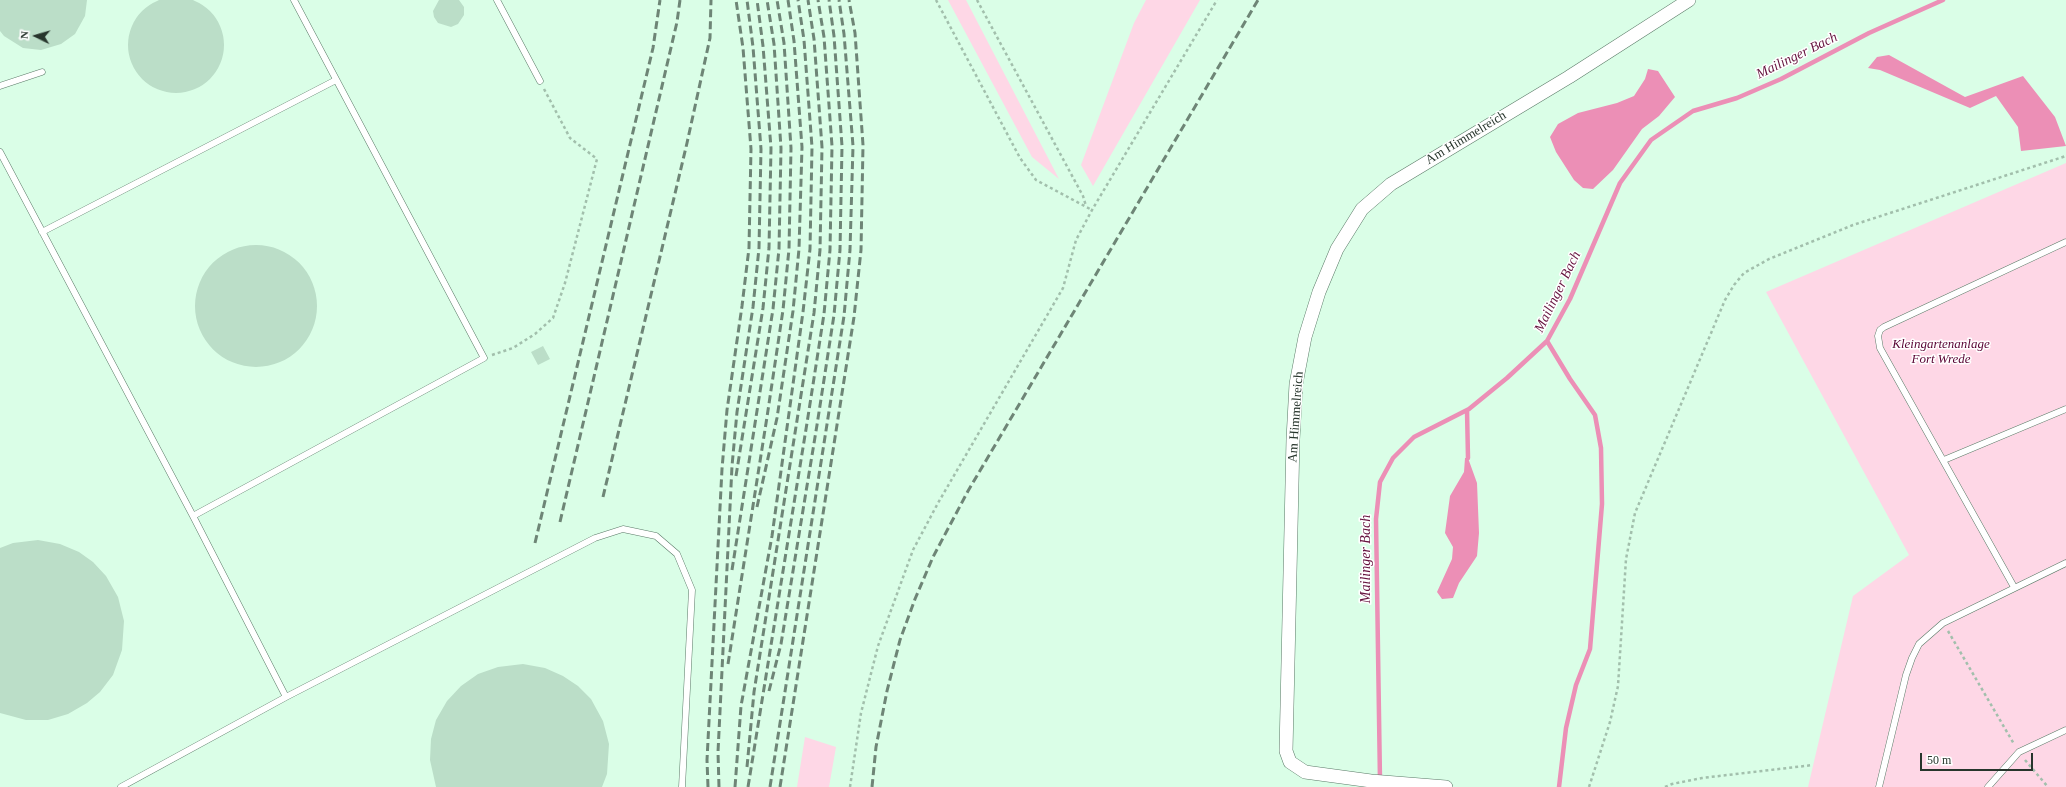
<!DOCTYPE html>
<style>
body{margin:0}
#map{position:relative;width:2066px;height:787px;overflow:hidden;background:#dafee7;font-family:"Times New Roman",serif}
canvas{display:block}
.north{position:absolute;left:16px;top:16px;width:40px;height:40px;-webkit-text-stroke:3px #fff;paint-order:stroke;rotate:275deg;font-size:11px;font-weight:700;line-height:16px;text-align:center;color:#27352c}
.north::after{content:'';display:block;margin:auto;width:14px;height:18px;background:#27352c;clip-path:polygon(50% 0,100% 100%,50% 72%,0 100%)}
.scale{position:absolute;left:1920px;top:753px;width:113px;height:18px;box-sizing:border-box;border:2px solid #27352c;border-top:0;padding-left:5px;font-size:12px;line-height:14px;white-space:nowrap;color:#27352c;-webkit-text-stroke:3px #fff;paint-order:stroke}
</style>
<div id="map">
<canvas width="2066" height="787"></canvas>
<div class="north">N</div>
<div class="scale">50 m</div>
</div>
<script>
const c = document.querySelector('canvas').getContext('2d');
c.lineJoin = 'round';
function fill(path, color) { c.fillStyle = color; c.fill(path, 'evenodd'); }
const poly = rows => new Path2D(rows.map(r => 'M' + r).join(''));
function strokePath(path, color, width, dash) { c.strokeStyle = color; c.lineWidth = width; c.lineCap = dash ? 'butt' : 'round'; c.setLineDash(dash || []); c.stroke(path); }
function drawText(font, color, halo, rows, align = 'center') {
  c.font = font + ' "Times New Roman",serif'; c.lineWidth = 3; c.setLineDash([]); c.textBaseline = 'middle'; c.strokeStyle = halo; c.fillStyle = color; for (const [text, x, y, turn = 0] of rows) {
    c.save(); c.translate(x, y); c.rotate((+turn || 0) * Math.PI / 180); c.textAlign = isNaN(turn) ? turn : align; if (halo) c.strokeText(text, 0, 0); c.fillText(text, 0, 0); c.restore();
  }
}
fill(poly([
 [948,0,966,0,1059,179,1032,157],
 [1146,0,1200,0,1093,186,1081,165,1134,23],
 [2066,163,2066,787,1808,787,1853,596,1909,555,1766,292],
 [805,737,836,747,829,787,797,787]
]), '#fed7e6');
fill(poly([
 [1889,55,1965,97,2023,76,2055,117,2066,146,2021,151,2018,127,1996,96,1970,108,1880,70,1868,68,1877,57],
 [1648,69,1658,71,1675,97,1659,116,1642,129,1613,170,1593,189,1583,188,1574,180,1556,152,1550,137,1558,124,1578,113,1617,103,1634,96,1645,79],
 [1465,458,1468,458,1477,483,1479,533,1477,556,1459,583,1453,598,1442,599,1437,592,1452,559,1453,547,1445,533,1450,496,1464,472]
]), '#ec8fb6');
strokePath(poly([
 [1547,341,1570,379,1595,415,1601,448,1602,504,1590,649,1576,685,1566,728,1559,787],
 [1467,410,1468,458],
 [1380,781,1376,519,1380,482,1393,458,1414,437,1469,409,1507,378,1547,341,1570,299,1620,183,1651,140,1693,111,1737,98,1781,79,1869,33,1943,0]
]), '#ec8fb6', 4.5);
fill(poly([
 '128 45a48 48 0 1 1 96 0a48 48 0 1 1-96 0Z',
 [0,0,87,0,85,16,75,34,61,44,41,50,23,48,4,36,0,31],
 [439,0,459,0,464,7,464,15,458,24,451,27,438,23,434,17,433,11],
 '195 306a61 61 0 1 1 122 0a61 61 0 1 1-122 0Z',
 [543,346,550,359,538,365,531,352],
 [38,540,60,544,79,552,93,562,106,576,118,597,124,621,122,650,113,675,100,692,87,703,68,714,48,720,26,720,0,713,0,548,13,543],
 [523,664,545,668,563,676,578,686,591,699,603,721,609,744,607,774,602,787,436,787,430,760,431,739,436,720,447,701,461,686,478,674,498,667]
]), '#bbdec8');
const service = poly([
 [497,0,540,81],
 [0,86,42,72],
 [0,152,193,516,286,697],
 [42,232,336,80],
 [1944,460,2066,409],
 [193,516,484,358,294,0],
 [2014,587,1880,348,1878,336,1880,330,1884,327,2066,242],
 [121,787,286,697,595,538,623,529,656,536,677,554,692,590,682,787],
 [1879,787,1906,675,1912,658,1919,644,1943,623,2066,563],
 [1988,787,2019,752,2066,730]
]);
const minor = poly([
 [1446,787,1371,781,1305,772,1290,762,1286,751,1293,439,1296,384,1305,337,1319,292,1337,249,1362,209,1391,184,1569,77,1689,0]
]);
strokePath(service, '#5a7a67', 7);
strokePath(minor, '#5a7a67', 14);
strokePath(poly([
 [936,0,1020,158,1036,180,1092,210],
 [977,0,1083,196,1086,206],
 [492,355,513,348,535,334,553,318,565,283,597,159,570,138,544,89],
 [1948,631,2014,744],
 [2025,760,2048,787],
 [850,787,861,713,878,646,913,550,938,503,1063,288,1076,240,1092,210,1217,0],
 [1589,787,1610,722,1618,686,1626,559,1635,513,1725,300,1734,285,1744,273,1769,259,1853,225,2066,156],
 [1665,787,1672,784,1702,778,1813,765]
]), '#a2bfac', 2.5, [3, 3]);
strokePath(service, '#fff', 6);
strokePath(minor, '#fff', 13);
strokePath(poly([
 [736,476,763,308,769,248,771,148,763,46,757,0],
 [603,497,687,143,710,38,711,0],
 [757,507,777,418,793,311,799,249,802,147,794,41,788,0],
 [560,522,677,22,680,0],
 [535,543,653,48,660,0],
 [732,570,773,309,779,249,781,148,774,44,767,0],
 [728,664,767,417,783,310,789,249,791,148,784,43,777,0],
 [769,691,781,644,817,425,834,315,840,250,842,146,834,36,829,0],
 [747,767,754,692,814,313,820,250,822,147,814,39,808,0],
 [708,787,707,760,722,469,727,410,742,306,749,248,751,149,743,48,736,0],
 [719,787,718,752,732,466,737,412,753,307,759,248,761,149,753,47,747,0],
 [735,787,741,706,772,536,803,312,810,249,812,147,804,40,798,0],
 [748,787,807,423,824,314,830,250,832,146,824,37,818,0],
 [770,787,844,316,850,250,853,146,844,34,839,0],
 [780,787,854,317,861,250,863,145,855,33,849,0],
 [872,787,876,747,887,691,900,640,915,599,933,557,968,491,1258,0]
]), '#6e8576', 3, [8, 4]);
drawText('13px', '#27352c', '#fff', [
 ["Am Himmelreich",1466,138,-31],
 ["Am Himmelreich",1296,417,-86]
]);
drawText('italic 13px', '#580333', '#fff', [
 ["Kleingartenanlage",1941,345],
 ["Fort Wrede",1941,360]
]);
drawText('italic 14px', '#66143f', '#fff', [
 ["Mailinger Bach",1797,56,-26],
 ["Mailinger Bach",1558,292,-64],
 ["Mailinger Bach",1366,559,-90]
]);
</script>
